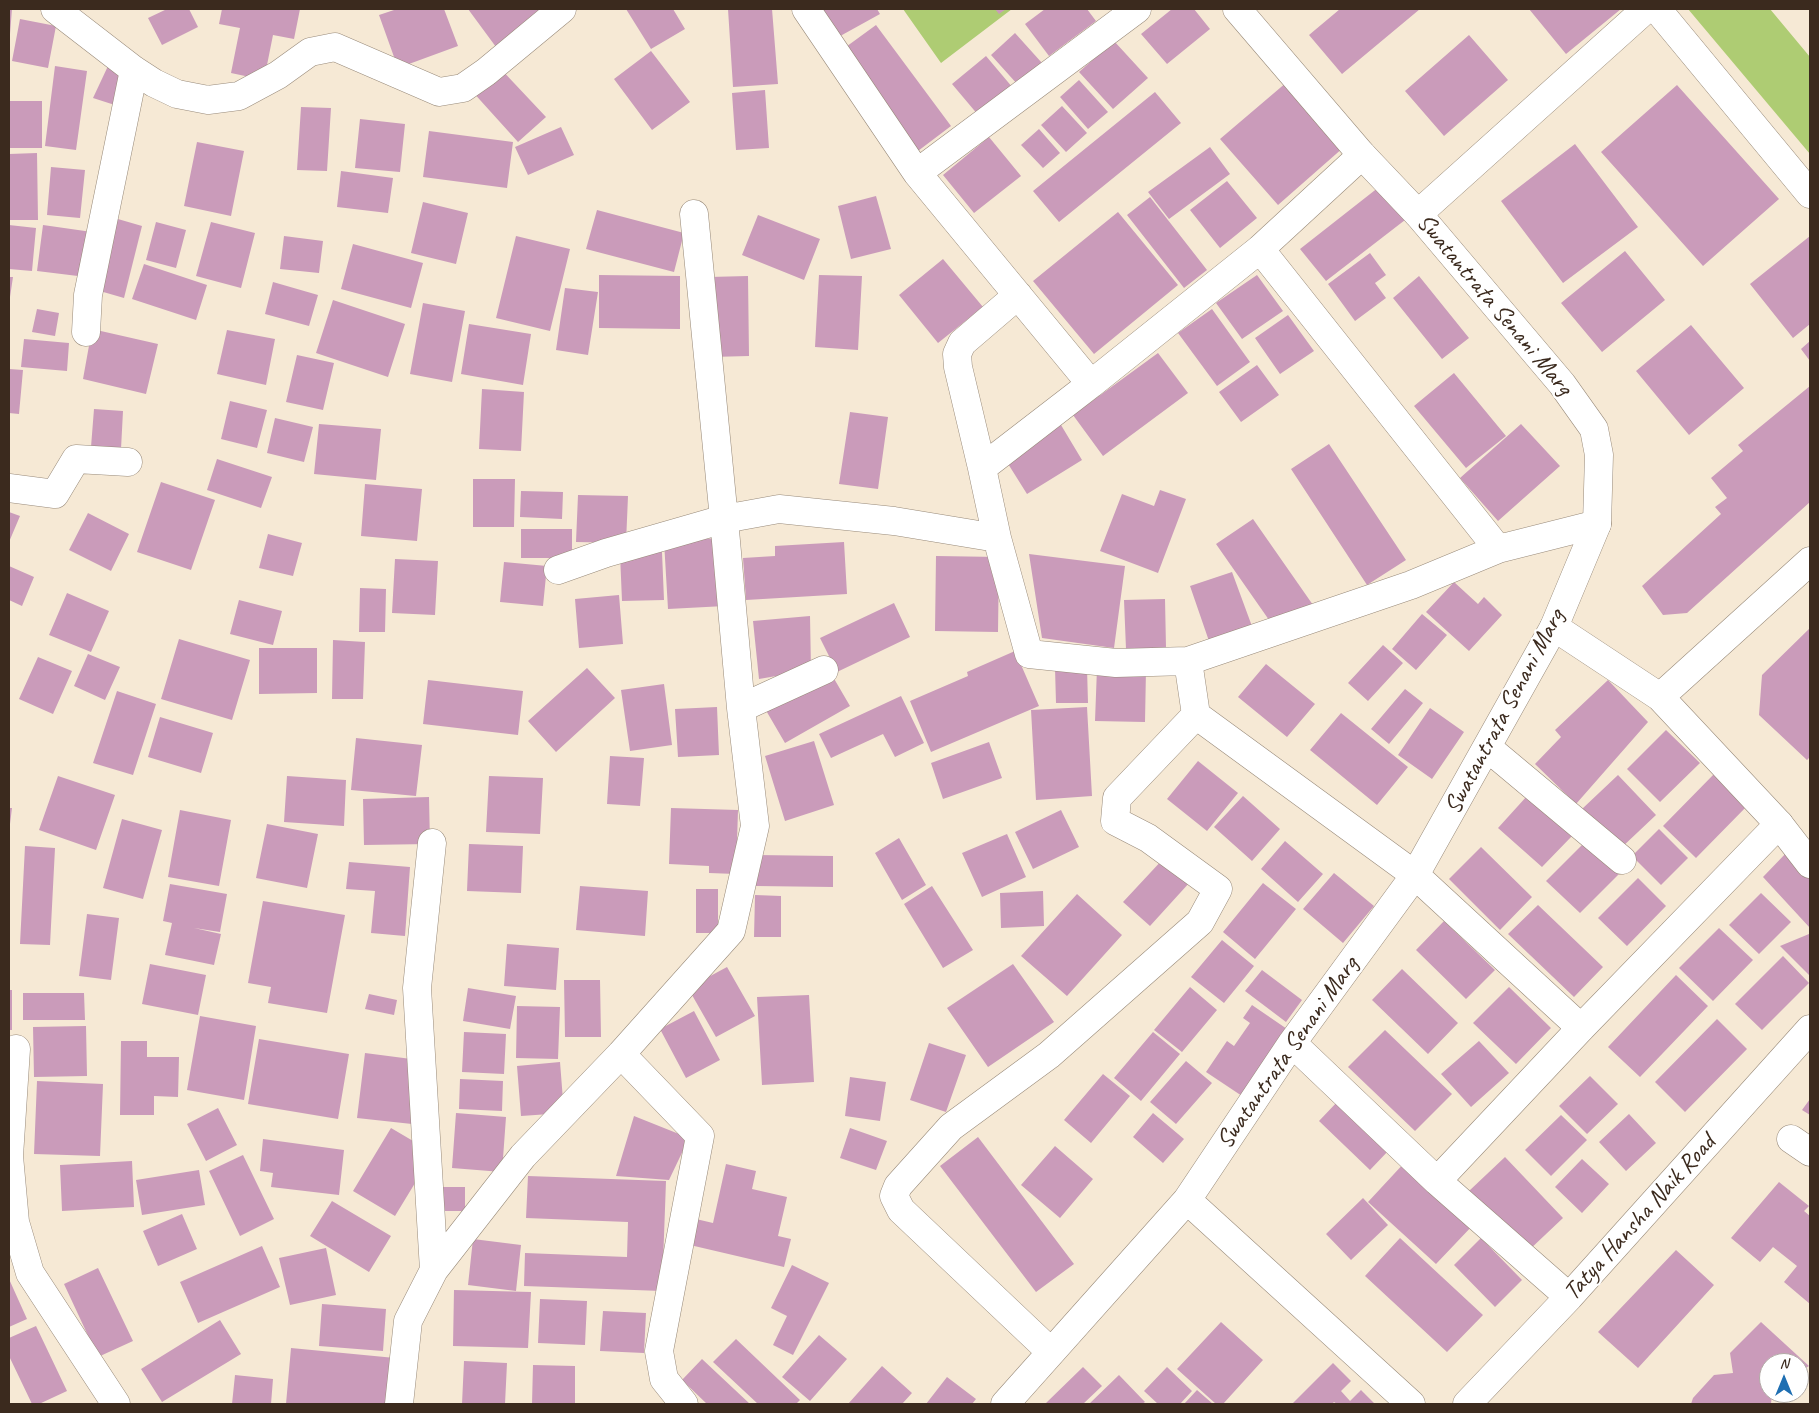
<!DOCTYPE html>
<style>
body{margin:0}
#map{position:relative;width:1819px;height:1413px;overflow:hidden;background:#f6e9d5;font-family:Caveat,sans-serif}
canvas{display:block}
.frame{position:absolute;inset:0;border:10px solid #3b2a1e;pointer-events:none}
.north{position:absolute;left:1759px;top:1353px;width:50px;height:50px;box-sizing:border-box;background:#fff;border:1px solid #b1aaa5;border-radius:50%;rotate:0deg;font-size:14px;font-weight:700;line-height:20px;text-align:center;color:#3b2a1e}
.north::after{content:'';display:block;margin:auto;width:18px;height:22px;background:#1f6fb2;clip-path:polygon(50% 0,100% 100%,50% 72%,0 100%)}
</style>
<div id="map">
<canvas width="1819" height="1413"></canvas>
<div class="frame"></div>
<div class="north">N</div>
</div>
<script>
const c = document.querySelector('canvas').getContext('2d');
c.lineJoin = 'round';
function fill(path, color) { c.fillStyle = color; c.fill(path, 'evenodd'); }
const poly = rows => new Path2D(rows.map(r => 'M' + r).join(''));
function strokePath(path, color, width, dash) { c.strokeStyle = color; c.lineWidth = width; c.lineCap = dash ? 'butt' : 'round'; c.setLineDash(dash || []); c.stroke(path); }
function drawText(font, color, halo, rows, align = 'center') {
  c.font = font + ' Caveat,sans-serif'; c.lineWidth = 4.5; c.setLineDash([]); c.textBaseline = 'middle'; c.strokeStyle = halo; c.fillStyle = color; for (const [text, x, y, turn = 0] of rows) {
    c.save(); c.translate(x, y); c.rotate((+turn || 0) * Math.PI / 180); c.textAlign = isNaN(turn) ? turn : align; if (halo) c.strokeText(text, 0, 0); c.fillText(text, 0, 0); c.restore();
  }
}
fill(poly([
 [903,9,1012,9,941,63],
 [1688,9,1770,9,1810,57,1810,154]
]), '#aecc73');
fill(poly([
 [9,9,12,9,10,34,9,34],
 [167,9,189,9,198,27,162,45,148,18],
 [222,9,300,9,294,39,273,35,264,80,231,73,240,28,219,24],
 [397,9,444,9,458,46,398,68,379,15],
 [468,9,551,9,496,47],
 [626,9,673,9,685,29,651,49],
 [728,9,772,9,778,84,733,87],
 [815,9,877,9,880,14,833,40],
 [995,9,1006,9,999,14],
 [1045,9,1087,9,1096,21,1049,56,1025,24],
 [1172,9,1194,9,1210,29,1167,64,1141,34],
 [1340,9,1420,9,1342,74,1309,35],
 [1529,9,1621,9,1566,54],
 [20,19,56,26,48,68,12,61],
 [876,25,951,126,914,154,839,52],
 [1015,33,1042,63,1018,85,991,55],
 [1469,35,1508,80,1444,136,1405,91],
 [1114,41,1148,78,1113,109,1079,72],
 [651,51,690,102,652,130,614,79],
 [986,56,1013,88,979,116,952,84],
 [55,66,87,71,76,150,45,146],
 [108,66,126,80,121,107,93,98],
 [498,66,546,117,518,142,471,90],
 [1079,80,1108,112,1088,129,1060,97],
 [1287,82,1344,147,1278,205,1220,139],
 [1677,85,1779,199,1703,266,1601,152],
 [765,90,769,148,736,150,732,93],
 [1155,92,1181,123,1059,222,1033,191],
 [9,101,42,101,42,148,9,148],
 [1062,106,1087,133,1066,152,1041,125],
 [301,107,331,108,327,171,297,170],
 [360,119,405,124,400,172,355,168],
 [561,127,574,155,528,175,515,147],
 [1039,129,1060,153,1043,168,1021,145],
 [429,131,513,142,507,188,423,177],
 [989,137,1021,176,974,213,943,175],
 [197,142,244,151,231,216,184,206],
 [1575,144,1638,227,1563,283,1501,201],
 [1210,147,1230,174,1169,219,1148,192],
 [37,153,38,220,9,220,9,154],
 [51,167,85,170,80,218,47,215],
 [341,171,393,178,388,213,337,207],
 [1227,181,1257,218,1220,248,1190,210],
 [1379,187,1405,220,1326,281,1300,249],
 [876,196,891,249,851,259,838,206],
 [1150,197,1207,270,1184,288,1127,215],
 [423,202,468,213,456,264,411,253],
 [597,210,684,233,674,272,586,249],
 [1118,212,1178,285,1094,354,1033,281],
 [758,215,820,239,804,280,742,255],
 [111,217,142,226,124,298,93,289],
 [156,222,186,230,176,268,146,260],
 [211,222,255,233,241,288,196,276],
 [9,225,36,228,32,271,9,269],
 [43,225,92,232,86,277,37,271],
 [284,236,323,241,319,273,280,269],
 [516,236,570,249,550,331,496,318],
 [1810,236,1810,324,1793,338,1750,284],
 [353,244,423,263,411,308,341,289],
 [1625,251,1665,300,1602,352,1561,303],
 [1370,253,1386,275,1375,283,1386,298,1355,321,1328,284],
 [943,259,983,307,938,343,899,295],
 [144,264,207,285,196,320,132,299],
 [599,275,680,276,680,329,599,328],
 [819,275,862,276,858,350,815,347],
 [1257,275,1283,311,1242,339,1216,303],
 [748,276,749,356,711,357,709,277],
 [1419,276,1469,338,1442,359,1393,298],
 [9,277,13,277,10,297,9,297],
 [273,282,318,295,309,326,265,314],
 [565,288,598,292,588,355,556,350],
 [333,300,405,324,388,377,316,353],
 [423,303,465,311,452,382,410,374],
 [37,309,59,313,55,336,32,332],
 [1212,309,1250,362,1217,386,1178,333],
 [1288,315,1314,351,1280,374,1255,338],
 [469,324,531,334,523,385,461,374],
 [1691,325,1744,388,1689,435,1636,371],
 [92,329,158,344,146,394,83,379],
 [227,330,275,339,266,385,217,374],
 [24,339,69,343,67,371,21,367],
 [1810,341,1810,361,1801,349],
 [1158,353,1188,393,1103,456,1073,415],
 [297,355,334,363,323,410,286,402],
 [1257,365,1279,395,1241,422,1219,392],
 [9,369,23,370,19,414,9,413],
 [1454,373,1506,436,1466,468,1414,406],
 [1810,386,1810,502,1687,613,1663,615,1642,586,1721,514,1715,507,1727,498,1711,478,1743,451,1738,445],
 [482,389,524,392,521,451,479,449],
 [230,401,267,410,257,448,221,439],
 [94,409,123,411,121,449,91,447],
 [850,412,888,417,878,489,839,484],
 [275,418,313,427,304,462,267,453],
 [319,424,381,429,376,480,314,474],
 [1521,424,1560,466,1498,521,1460,478],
 [1061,425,1082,460,1027,494,1005,459],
 [1329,444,1406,560,1367,585,1291,469],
 [217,459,272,477,261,508,207,490],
 [473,479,515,479,514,527,473,527],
 [161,482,215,500,191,570,137,552],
 [365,484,422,489,417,541,361,536],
 [1160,490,1186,499,1158,573,1100,551,1122,494,1154,506],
 [521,491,563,492,562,519,520,517],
 [578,495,628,496,626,543,576,542],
 [9,512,20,516,9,542],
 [88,513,129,534,111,571,69,550],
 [1253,519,1313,605,1276,630,1216,544],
 [521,529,572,529,572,558,521,558],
 [268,534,302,543,293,576,259,568],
 [721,538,725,606,668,609,664,541],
 [844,542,847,594,746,600,743,558,775,556,775,546],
 [662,552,664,600,622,601,620,554],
 [1029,554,1125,566,1114,648,1042,638],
 [936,556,999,557,998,632,935,631],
 [395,559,438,561,435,615,392,613],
 [504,562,547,566,543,606,500,602],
 [9,566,34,577,22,606,9,600],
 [1232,572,1253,629,1210,644,1190,586],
 [1454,582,1478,604,1484,597,1502,615,1469,651,1426,612],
 [360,588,386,589,385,632,359,632],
 [67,593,109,611,91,652,49,635],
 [619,595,623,644,579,648,575,599],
 [1165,599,1166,648,1126,649,1124,600],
 [239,600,282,611,273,645,230,634],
 [894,603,910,637,837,672,820,638],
 [1422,614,1447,635,1416,670,1392,649],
 [810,616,811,670,759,679,753,621],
 [1810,628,1810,757,1807,760,1759,715,1762,675],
 [179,639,250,660,232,720,161,699],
 [333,640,365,642,363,699,332,699],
 [1383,645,1403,663,1368,701,1348,683],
 [259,648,317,648,317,693,259,694],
 [1015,651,1039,706,931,752,910,701,968,676,967,672],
 [88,654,120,667,105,700,74,686],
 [38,657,72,671,53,714,19,699],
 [1266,664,1315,704,1287,737,1238,697],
 [587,668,615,698,556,752,528,721],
 [1055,668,1087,668,1088,703,1056,703],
 [1097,668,1146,669,1145,722,1095,721],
 [829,670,850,706,785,743,764,707],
 [428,680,523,691,518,735,423,724],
 [1608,680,1648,722,1576,804,1535,764,1561,737,1555,730],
 [664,684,672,745,630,751,621,690],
 [1405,689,1423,703,1389,744,1371,729],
 [117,691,156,704,133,775,93,763],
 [901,696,924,743,895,757,883,734,831,758,819,734],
 [717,707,719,755,678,757,675,709],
 [1087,707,1092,796,1036,800,1031,710],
 [1430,708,1464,732,1432,779,1398,755],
 [1341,713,1408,767,1377,805,1310,750],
 [160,717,213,733,201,773,148,757],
 [1666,730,1700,763,1660,802,1627,769],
 [356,738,422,745,416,796,351,790],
 [814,741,834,805,785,821,765,756],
 [989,742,1002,778,943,799,931,763],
 [610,756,644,758,640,806,607,804],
 [1198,761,1238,793,1207,831,1167,799],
 [1715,773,1749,804,1696,858,1663,826],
 [1618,775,1656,815,1620,849,1582,809],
 [58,776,115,795,96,850,39,830],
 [287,776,346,780,344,826,284,822],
 [489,776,543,778,540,834,486,832],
 [1243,796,1280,829,1252,861,1214,827],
 [1527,796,1572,836,1542,867,1498,828],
 [429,797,430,844,364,845,363,799],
 [9,808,12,808,10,824,9,824],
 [671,808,738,810,736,874,709,873,709,866,669,864],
 [180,810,231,820,219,886,168,877],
 [1061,810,1079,847,1033,869,1015,832],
 [122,819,162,830,143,899,103,888],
 [267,824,318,834,307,888,256,878],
 [1659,829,1688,858,1661,885,1632,856],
 [1007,834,1026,877,982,897,962,853],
 [899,838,926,885,902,900,875,853],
 [1587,840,1620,873,1580,913,1546,881],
 [1285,841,1323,874,1298,902,1261,869],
 [469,844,523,846,521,893,467,891],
 [25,846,55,848,50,945,20,944],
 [1481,847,1532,897,1500,930,1449,879],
 [1788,851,1810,878,1810,928,1763,877],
 [756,855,833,856,833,887,756,886],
 [1164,858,1190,882,1150,926,1123,902],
 [349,862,410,867,405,936,371,933,375,891,346,889],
 [1334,873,1374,906,1343,943,1303,909],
 [1638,878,1666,906,1627,946,1598,918],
 [1263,883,1296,909,1255,959,1223,932],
 [170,884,227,894,220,932,194,928,221,934,214,965,165,955,172,923,163,921],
 [580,886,648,891,645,936,576,930],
 [932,886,973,950,943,968,904,904],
 [696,889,718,889,718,933,696,933],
 [1043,891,1044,926,1001,928,1000,893],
 [1761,893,1791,922,1759,954,1729,925],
 [1077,894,1122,935,1067,996,1021,956],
 [755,895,781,896,781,937,754,937],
 [263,901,345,915,327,1013,268,1003,271,987,248,983],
 [1538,905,1603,967,1574,997,1508,934],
 [87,914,119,918,111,980,79,976],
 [1444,921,1495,970,1466,999,1416,950],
 [1719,928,1753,960,1713,1001,1679,968],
 [1809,934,1810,935,1810,976,1780,946],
 [1222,940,1254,966,1224,1003,1191,977],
 [507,944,559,948,556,990,504,986],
 [1783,956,1809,983,1762,1030,1735,1004],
 [150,964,206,975,198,1015,142,1004],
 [1013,964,1054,1022,988,1067,947,1008],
 [727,967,755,1016,716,1037,688,988],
 [1402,969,1458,1023,1428,1054,1372,1000],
 [1262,970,1302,1000,1286,1022,1245,991],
 [1676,975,1708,1006,1640,1077,1608,1047],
 [564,980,600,980,601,1037,565,1037],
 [1190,987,1217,1010,1182,1052,1154,1030],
 [1509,987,1551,1028,1516,1064,1473,1023],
 [468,988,516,996,510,1029,463,1021],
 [9,990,12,990,12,1030,9,1030],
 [23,993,84,993,85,1020,23,1020],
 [369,994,397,1000,394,1015,365,1009],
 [809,995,814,1082,762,1085,757,997],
 [1252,1005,1287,1029,1242,1096,1206,1072,1227,1041,1234,1046,1250,1023,1243,1018],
 [517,1006,560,1007,558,1059,516,1058],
 [694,1011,720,1060,686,1078,660,1029],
 [200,1016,256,1026,244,1100,187,1090],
 [1717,1019,1747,1049,1685,1112,1655,1082],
 [86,1026,87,1076,34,1077,33,1027],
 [1385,1030,1452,1094,1415,1131,1348,1067],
 [464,1032,506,1034,504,1074,462,1072],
 [1153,1032,1180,1054,1141,1101,1114,1078],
 [259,1039,349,1054,338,1119,248,1104],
 [121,1041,147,1041,147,1057,179,1057,178,1097,154,1096,154,1115,120,1115],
 [1479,1041,1509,1073,1471,1107,1441,1074],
 [929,1043,966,1055,946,1112,910,1100],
 [365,1053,419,1060,412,1124,357,1118],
 [1186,1061,1212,1083,1176,1124,1150,1102],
 [560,1062,564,1113,521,1116,517,1066],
 [1103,1074,1130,1096,1091,1143,1064,1120],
 [1590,1076,1618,1104,1587,1134,1559,1106],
 [850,1077,886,1082,880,1121,845,1116],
 [460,1079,503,1081,502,1111,459,1109],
 [37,1081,103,1084,100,1156,34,1154],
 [1810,1099,1810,1115,1802,1110],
 [1338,1101,1390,1149,1370,1170,1319,1121],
 [218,1108,237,1145,206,1161,187,1124],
 [456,1113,506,1117,502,1172,452,1168],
 [1153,1113,1184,1139,1163,1163,1133,1137],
 [1629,1114,1656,1143,1626,1171,1599,1142],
 [1561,1115,1587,1140,1551,1176,1525,1150],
 [634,1116,689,1138,669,1180,616,1176],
 [391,1128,425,1148,426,1165,395,1216,353,1191],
 [850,1128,887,1141,876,1170,840,1158],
 [978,1137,1074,1264,1036,1292,940,1166],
 [263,1139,344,1150,339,1195,271,1187,273,1173,260,1171],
 [1055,1146,1093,1179,1060,1218,1021,1185],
 [243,1155,274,1219,240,1236,209,1171],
 [1505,1157,1563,1218,1527,1252,1469,1191],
 [1582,1159,1609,1184,1582,1213,1555,1187],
 [132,1161,134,1207,62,1211,60,1165],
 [1406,1161,1474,1224,1436,1264,1368,1202],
 [726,1164,756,1171,752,1189,787,1197,778,1236,791,1239,784,1267,690,1245,696,1219,713,1223],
 [199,1170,205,1205,142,1215,136,1180],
 [528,1176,666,1181,662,1291,524,1286,525,1253,627,1257,628,1222,526,1218],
 [1779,1182,1809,1206,1804,1211,1810,1216,1810,1304,1784,1282,1797,1266,1773,1247,1760,1262,1731,1238],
 [433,1187,465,1187,465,1211,433,1211],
 [1363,1198,1388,1225,1351,1260,1326,1234],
 [332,1201,391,1236,369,1272,310,1236],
 [182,1214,197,1249,158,1266,143,1231],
 [1400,1238,1483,1315,1447,1352,1365,1276],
 [1481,1238,1522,1280,1495,1307,1454,1265],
 [473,1239,521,1245,516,1291,468,1285],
 [262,1246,280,1287,198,1323,180,1282],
 [326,1248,336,1295,290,1305,279,1258],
 [1676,1250,1714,1285,1638,1368,1598,1332],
 [792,1265,829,1283,793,1355,773,1345,787,1316,771,1308],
 [98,1268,133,1341,98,1357,64,1284],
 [9,1279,27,1319,9,1327],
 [454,1290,531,1292,528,1348,453,1346],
 [540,1299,587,1301,585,1345,538,1343],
 [322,1304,386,1309,383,1351,319,1346],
 [603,1311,646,1313,644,1353,600,1351],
 [220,1320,241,1354,162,1402,141,1369],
 [1221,1322,1263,1360,1223,1404,1216,1404,1177,1369],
 [1761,1322,1809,1366,1799,1372,1799,1363,1769,1363,1769,1393,1772,1393,1771,1404,1691,1404,1693,1398,1714,1375,1733,1373,1730,1353],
 [36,1326,67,1391,39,1404,32,1404,9,1356,9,1338],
 [819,1335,847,1359,810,1401,782,1377],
 [736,1339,800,1400,796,1404,758,1404,713,1362],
 [291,1348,395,1358,391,1404,286,1404],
 [702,1359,750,1404,707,1404,682,1380],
 [464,1361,507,1363,505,1404,462,1404],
 [1333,1363,1351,1381,1341,1391,1350,1401,1361,1390,1375,1404,1337,1404,1334,1402,1332,1404,1292,1404],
 [533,1365,575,1366,575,1404,532,1404],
 [882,1366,912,1393,902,1404,848,1404],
 [1083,1367,1102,1386,1083,1404,1048,1404,1046,1403],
 [1167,1367,1192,1391,1180,1404,1158,1404,1144,1391],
 [235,1375,273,1379,271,1404,232,1404],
 [1119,1375,1145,1402,1142,1404,1089,1404],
 [947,1377,976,1399,972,1404,926,1404],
 [1197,1390,1213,1404,1184,1404]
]), '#ca9bba');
const minor = poly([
 [55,9,134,70,154,83,177,94,208,100,239,96,278,75,310,52,335,47,439,92,463,88,486,72,562,9],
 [806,9,917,173,1091,384,1260,249,1498,549],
 [917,173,1137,9],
 [694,214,724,519,741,708,824,670],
 [1418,214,1646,9],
 [1260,249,1362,155],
 [86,332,88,295,134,70],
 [982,468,1091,384],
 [9,488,55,494,76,459,128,462],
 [997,538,982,468,958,367,957,354,962,343,1018,295],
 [558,570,606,553,724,519,779,509,894,521,997,538,1029,654,1116,663,1188,661,1411,585,1498,549,1597,524],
 [1196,715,1415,875,1581,1028],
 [1488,748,1622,860],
 [432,843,417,988,434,1270],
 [1292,1043,1437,1181,1569,1297],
 [16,1049,9,1156,15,1222,30,1273,116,1404],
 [621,1054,700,1136,659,1351,664,1379,684,1404],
 [1791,1139,1810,1152],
 [1437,1181,1581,1028,1779,824],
 [1187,1200,1411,1404],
 [1051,1352,901,1210,894,1196,898,1186,951,1127,1049,1055,1200,922,1218,889,1148,838,1115,821,1117,798,1196,715,1188,661],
 [399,1404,408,1321,434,1270,523,1156,621,1054,731,931,755,826,741,708],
 [1005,1404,1187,1200,1292,1043,1415,875,1554,627],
 [1467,1404,1569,1297,1810,1029]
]);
const tertiary = poly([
 [1237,9,1362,155,1418,214,1562,384,1594,429,1599,455,1597,524,1554,627,1660,697,1779,824,1810,864],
 [1657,9,1810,194],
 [1660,697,1810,561]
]);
strokePath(minor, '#988a7a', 29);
strokePath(tertiary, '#988a7a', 29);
strokePath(minor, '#fff', 28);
strokePath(tertiary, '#fff', 28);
drawText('25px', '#3b2a1e', '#fff', [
 ["Swatantrata Senani Marg",1494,305,50],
 ["Swatantrata Senani Marg",1505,712,-62],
 ["Swatantrata Senani Marg",1288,1053,-55],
 ["Tatya Hansha Naik Road",1640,1218,-48]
]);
</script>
